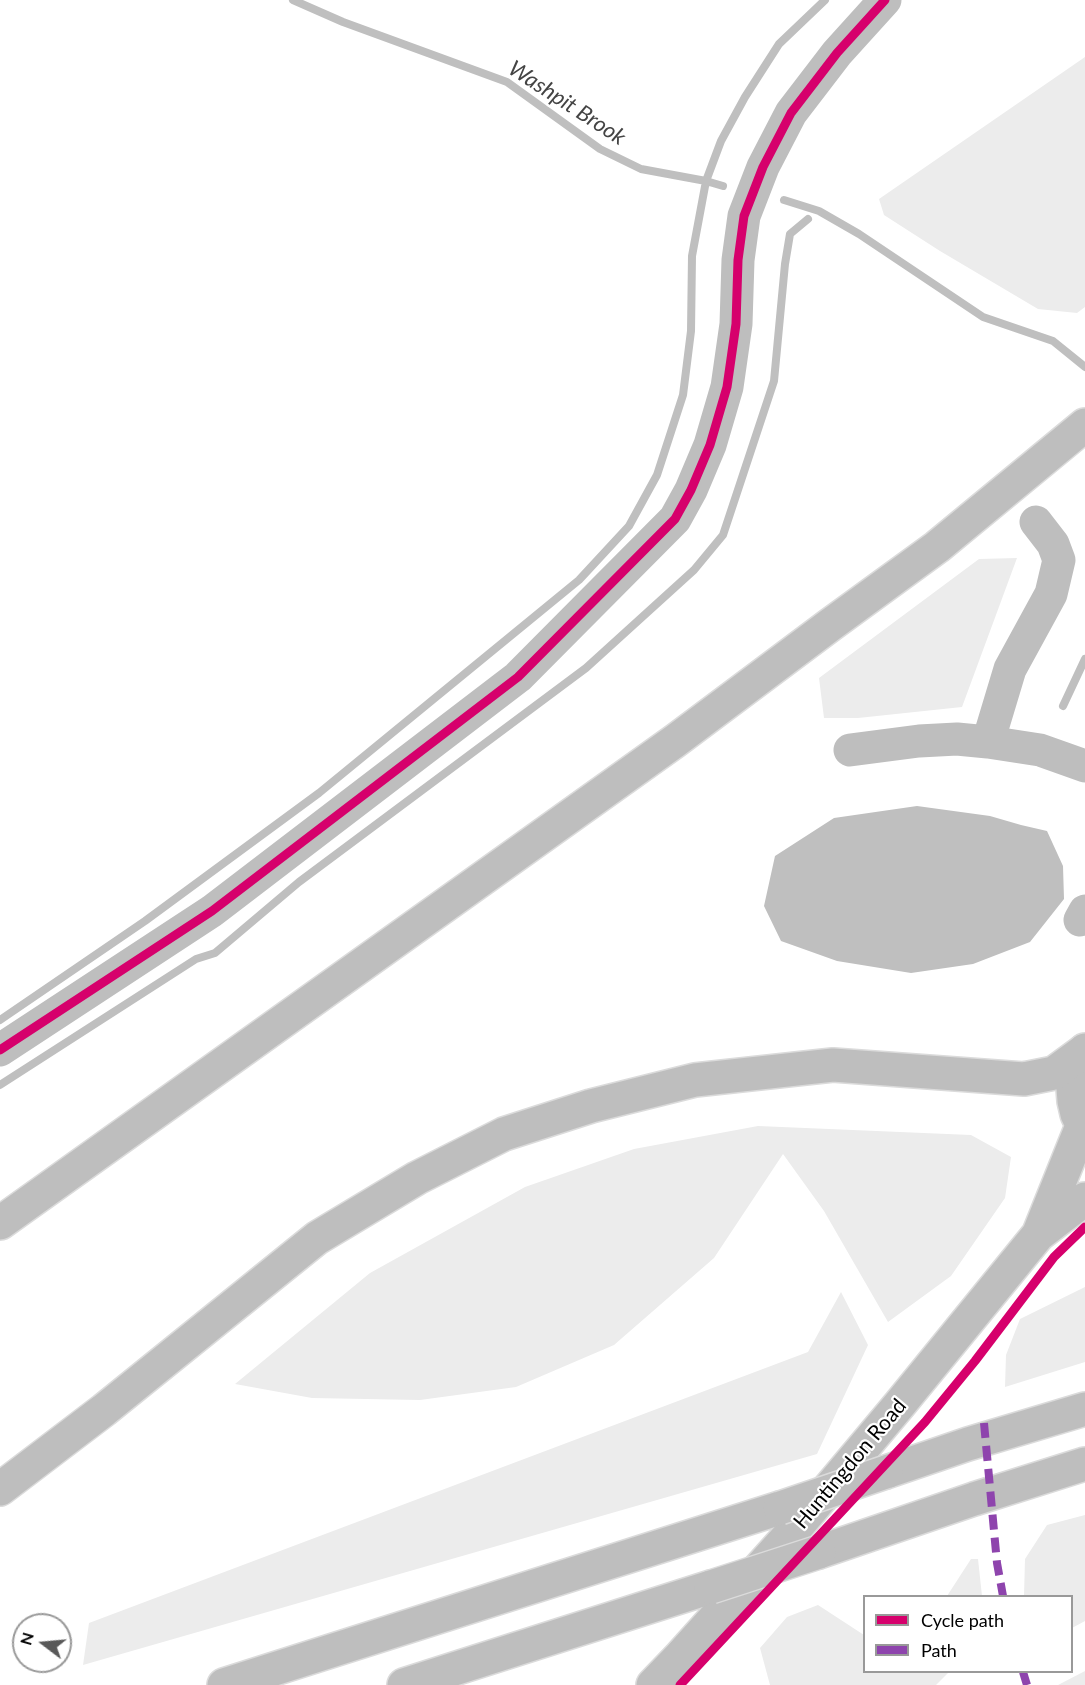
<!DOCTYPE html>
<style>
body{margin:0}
#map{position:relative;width:1085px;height:1685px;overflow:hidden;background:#fff;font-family:Lato,sans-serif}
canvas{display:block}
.legend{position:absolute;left:863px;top:1595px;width:210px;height:78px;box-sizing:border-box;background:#fff;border:2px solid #999;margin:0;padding:8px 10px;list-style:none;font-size:18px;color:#000}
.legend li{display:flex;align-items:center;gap:12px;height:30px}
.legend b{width:30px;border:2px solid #999}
.north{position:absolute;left:12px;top:1613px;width:60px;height:60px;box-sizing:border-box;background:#fff;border:2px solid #999;border-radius:50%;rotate:286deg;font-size:16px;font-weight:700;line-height:24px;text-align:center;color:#000}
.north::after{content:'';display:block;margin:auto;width:21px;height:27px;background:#595959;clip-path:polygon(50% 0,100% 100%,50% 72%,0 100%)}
</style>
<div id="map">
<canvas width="1085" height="1685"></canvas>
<ul class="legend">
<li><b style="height:8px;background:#d6006c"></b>Cycle path</li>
<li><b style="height:8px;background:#8e44ad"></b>Path</li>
</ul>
<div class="north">N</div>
</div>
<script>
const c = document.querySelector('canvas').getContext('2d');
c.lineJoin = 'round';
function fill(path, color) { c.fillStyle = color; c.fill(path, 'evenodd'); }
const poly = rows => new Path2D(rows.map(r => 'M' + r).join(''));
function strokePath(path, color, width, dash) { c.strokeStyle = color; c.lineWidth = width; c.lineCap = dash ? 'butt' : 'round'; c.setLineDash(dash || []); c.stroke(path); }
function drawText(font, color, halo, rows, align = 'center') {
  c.font = font + ' Lato,sans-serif'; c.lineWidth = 4.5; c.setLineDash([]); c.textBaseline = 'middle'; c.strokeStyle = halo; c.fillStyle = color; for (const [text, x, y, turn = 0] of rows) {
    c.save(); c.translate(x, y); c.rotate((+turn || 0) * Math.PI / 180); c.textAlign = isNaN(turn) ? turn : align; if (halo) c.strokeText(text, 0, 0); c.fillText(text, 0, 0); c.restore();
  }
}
fill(poly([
 [1085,57,1085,307,1077,313,1038,309,940,251,884,215,879,199],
 [1017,558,962,707,858,718,824,718,819,678,979,559],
 [758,1126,971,1135,1011,1157,1005,1198,951,1276,888,1322,824,1211,783,1154,714,1258,614,1345,516,1387,420,1400,312,1398,235,1384,370,1273,525,1187,634,1149],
 [1085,1287,1085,1362,1005,1387,1006,1355,1020,1319],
 [841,1292,868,1345,817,1454,83,1665,89,1623,808,1352],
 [1085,1515,1085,1621,1072,1628,1072,1596,1024,1596,1025,1559,1047,1525],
 [971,1559,978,1559,982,1596,947,1596],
 [818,1605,864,1635,864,1672,956,1672,949,1672,936,1685,770,1685,760,1648,787,1617],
 [1085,1671,1085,1685,1058,1685]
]), '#ececec');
fill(poly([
 [917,806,990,816,1021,825,1047,831,1063,866,1064,899,1030,942,973,964,911,973,837,961,781,941,764,906,775,856,834,818]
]), '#bfbfbf');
strokePath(poly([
 [293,0,343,22,507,82,600,149,641,169,706,181,723,186],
 [784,200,819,211,859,234,983,317,1053,341,1085,367],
 [1063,706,1085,659],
 [0,1020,145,921,319,793,579,580,629,526,657,475,683,395,691,331,692,256,706,181,721,141,745,97,779,44,825,0],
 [0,1085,196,959,215,953,299,882,586,668,694,570,723,535,774,381,785,264,790,234,808,219]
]), '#bfbfbf', 8);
const major = poly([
 [1085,1050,1078,1063,1073,1088,1074,1101,1077,1114,1085,1131],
 [1039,1233,1082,1126],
 [653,1685,679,1658,795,1529,900,1404,1038,1235,1085,1199]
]);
const highway = poly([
 [0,1223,675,741,830,625,937,547,1085,425],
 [886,1472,968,1444,1085,1409],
 [0,1489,104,1410,317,1238,417,1178,504,1134,591,1106,695,1080,833,1065,1024,1079,1054,1073,1084,1051],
 [819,1552,974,1499,1085,1464],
 [224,1685,780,1508],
 [404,1685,711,1587]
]);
strokePath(major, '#dbdbdb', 36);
strokePath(highway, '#dbdbdb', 36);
strokePath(poly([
 [988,742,1010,669,1051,594,1059,560,1053,544,1036,522],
 [850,750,919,741,957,739,988,742,1040,750,1085,766],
 [1080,920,1085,911],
 [0,1050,212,911,518,677,675,519,691,490,710,445,727,387,736,324,738,260,744,216,763,167,791,113,837,53,885,0]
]), '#bebebe', 33);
strokePath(major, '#bebebe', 33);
strokePath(highway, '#bebebe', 33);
const highwayBridge = poly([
 [780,1508,886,1472],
 [711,1587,819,1552]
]);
strokePath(highwayBridge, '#dbdbdb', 36, []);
strokePath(highwayBridge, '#bebebe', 33);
strokePath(poly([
 [984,1423,997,1563,1003,1596],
 [1023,1672,1027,1685]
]), '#8e44ad', 8, [15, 8]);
strokePath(poly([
 [0,1050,212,911,518,677,675,519,691,490,710,445,727,387,736,324,738,260,744,216,763,167,791,113,837,53,885,0],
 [680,1685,925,1422,975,1361,1054,1257,1085,1227]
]), '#d6006c', 9);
drawText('21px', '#000', '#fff', [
 ["Huntingdon Road",850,1464,-50]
]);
drawText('italic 22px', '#444', '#fff', [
 ["Washpit Brook",567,103,33]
]);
</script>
